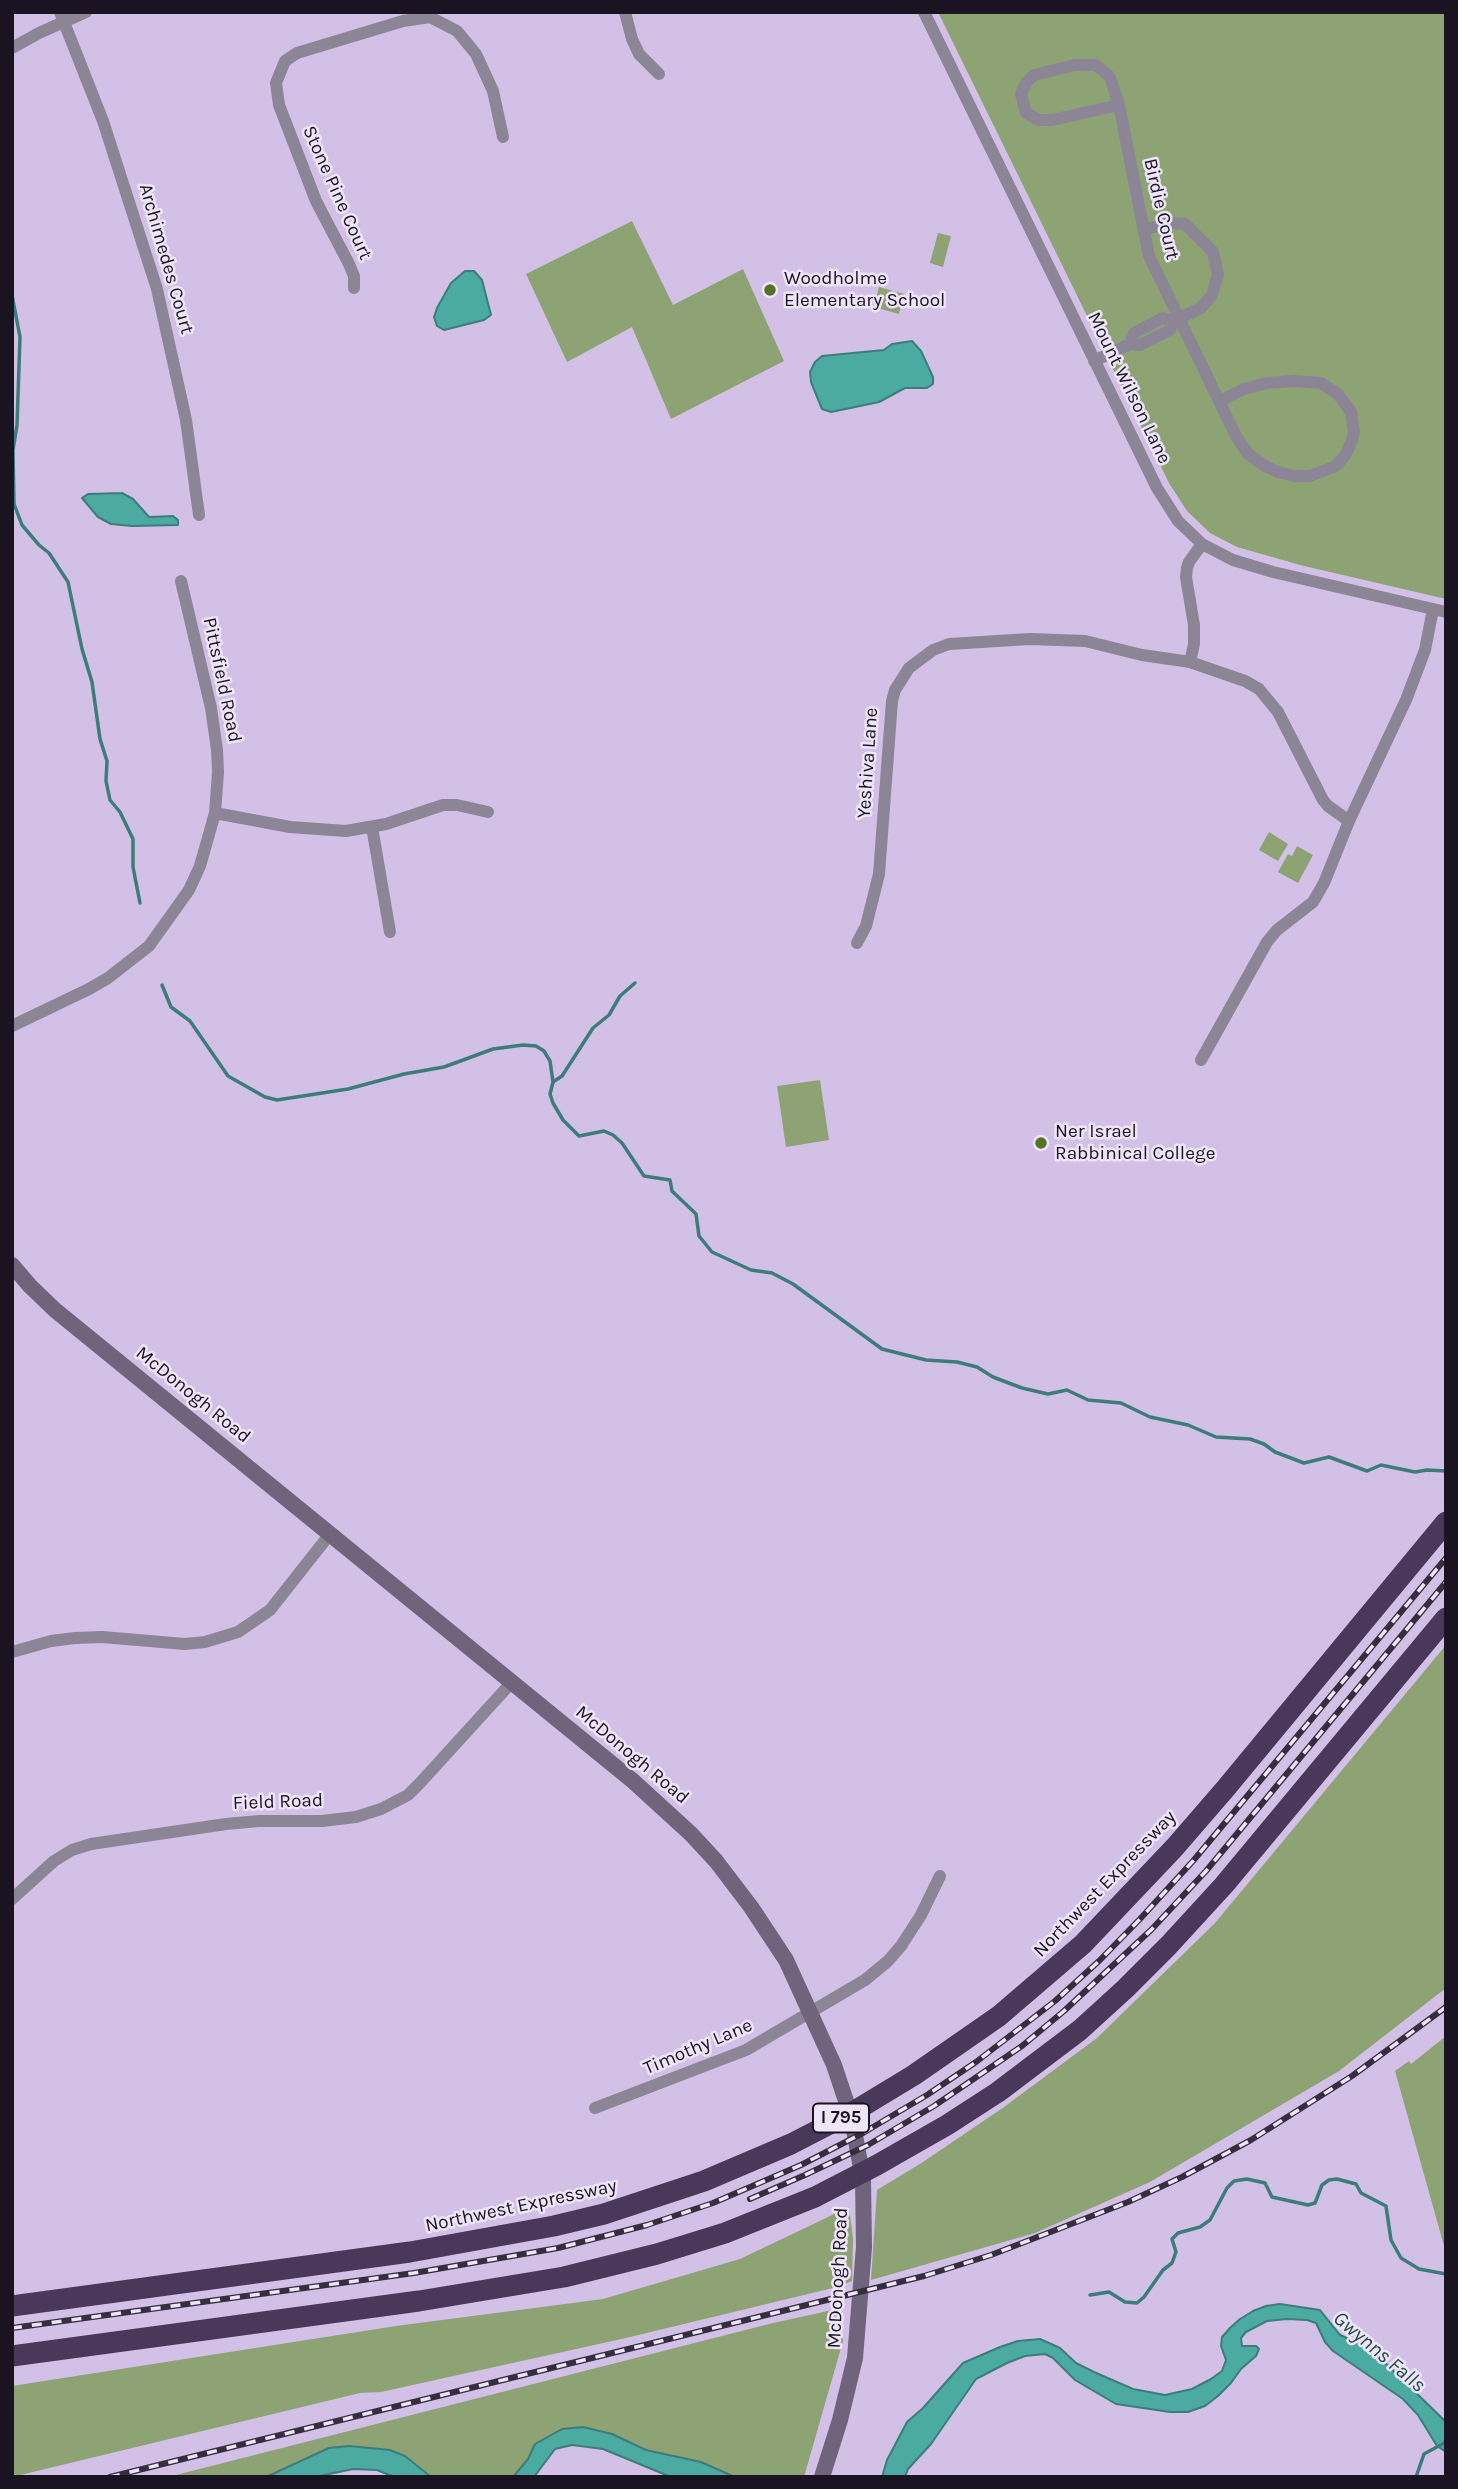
<!DOCTYPE html>
<style>
body{margin:0}
#map{position:relative;width:1458px;height:2489px;overflow:hidden;background:#d3c0e7;font-family:Karla,sans-serif}
canvas{display:block}
.frame{position:absolute;inset:0;border:14px solid #1a1321;pointer-events:none}
</style>
<div id="map">
<canvas width="1458" height="2489"></canvas>
<div class="frame"></div>
</div>
<script>
const c = document.querySelector('canvas').getContext('2d');
c.lineJoin = 'round';
function fill(path, color) { c.fillStyle = color; c.fill(path, 'evenodd'); }
const poly = rows => new Path2D(rows.map(r => 'M' + r).join(''));
function strokePath(path, color, width, dash) { c.strokeStyle = color; c.lineWidth = width; c.lineCap = dash ? 'butt' : 'round'; c.setLineDash(dash || []); c.stroke(path); }
function drawText(font, color, halo, rows, align = 'center') {
  c.font = font + ' Karla,sans-serif'; c.lineWidth = 5; c.setLineDash([]); c.textBaseline = 'middle'; c.strokeStyle = halo; c.fillStyle = color; for (const [text, x, y, turn = 0] of rows) {
    c.save(); c.translate(x, y); c.rotate((+turn || 0) * Math.PI / 180); c.textAlign = isNaN(turn) ? turn : align; if (halo) c.strokeText(text, 0, 0); c.fillText(text, 0, 0); c.restore();
  }
}
fill(poly([
 [938,12,1446,12,1446,599,1300,565,1237,547,1210,533,1187,511,1169,483],
 [632,221,673,305,743,269,784,361,671,419,632,327,567,362,526,274],
 [938,233,951,236,943,267,930,263],
 [879,287,904,294,899,314,874,307],
 [1269,832,1288,844,1278,861,1259,850],
 [1297,846,1313,855,1298,883,1278,872,1288,854,1292,856],
 [820,1080,829,1140,786,1147,777,1086],
 [1446,1645,1446,1988,1339,2071,1150,2182,1035,2233,871,2280,877,2190,923,2162,1004,2107,1097,2038,1215,1923],
 [1446,2036,1446,2253,1395,2071,1409,2061,1411,2064],
 [849,2207,853,2238,852,2281,837,2287,626,2338,381,2392,360,2393,12,2477,12,2386,396,2326,603,2299,740,2259],
 [837,2309,843,2341,804,2477,735,2477,701,2462,646,2450,612,2434,535,2444,528,2459,513,2477,431,2477,405,2456,390,2450,349,2446,329,2448,266,2477,168,2477,773,2323]
]), '#8ea373');
const water = poly([
 [465,271,474,271,482,280,491,315,484,320,444,330,437,326,434,317,437,308,451,283,465,271],
 [912,341,921,351,933,377,933,384,927,388,905,388,879,402,860,406,831,412,822,409,811,382,810,372,815,362,822,356,884,350,892,344,912,341],
 [122,493,133,499,149,517,173,516,178,520,178,525,132,526,111,524,98,517,82,498,88,494,122,493],
 [1280,2304,1320,2310,1340,2335,1371,2349,1446,2422,1446,2452,1437,2446,1418,2415,1403,2399,1333,2351,1325,2342,1316,2323,1307,2320,1287,2319,1267,2321,1246,2332,1241,2338,1242,2346,1256,2346,1259,2349,1256,2356,1241,2369,1231,2383,1218,2396,1205,2406,1188,2412,1170,2412,1116,2404,1075,2380,1053,2358,1045,2354,1025,2356,1007,2363,976,2379,931,2444,908,2469,905,2477,882,2477,887,2460,907,2422,923,2408,963,2363,1000,2347,1018,2341,1040,2339,1060,2348,1076,2363,1094,2372,1133,2389,1165,2395,1192,2389,1211,2379,1222,2371,1226,2360,1221,2346,1222,2337,1230,2328,1240,2319,1253,2311,1266,2306,1280,2304],
 [583,2427,612,2434,646,2450,701,2462,735,2477,671,2477,603,2449,572,2445,555,2449,534,2477,513,2477,528,2459,535,2444,562,2429,583,2427],
 [349,2446,390,2450,405,2456,431,2477,394,2477,377,2470,353,2469,315,2477,266,2477,329,2448,349,2446]
]);
fill(water, '#4baaa1');
strokePath(water, '#3c7d7b', 2);
strokePath(poly([
 [12,295,20,337,17,425,13,450,14,504,22,525,39,545,49,553,68,582,82,649,92,682,100,739,107,761,106,781,110,800,120,812,133,839,133,867,140,903],
 [162,985,171,1007,190,1021,228,1076,265,1097,277,1100,348,1089,404,1074,444,1067,493,1049,523,1045,536,1046,544,1051,550,1061,553,1082,550,1094,553,1103,563,1120,579,1136,604,1131,613,1135,622,1143,644,1176,670,1180,672,1191,696,1214,699,1236,712,1252,751,1270,772,1273,793,1284,882,1349,926,1360,957,1362,977,1367,993,1377,1022,1388,1048,1394,1067,1390,1088,1400,1121,1403,1150,1417,1188,1425,1216,1437,1250,1439,1264,1444,1275,1452,1304,1463,1329,1457,1367,1471,1381,1465,1415,1472,1427,1470,1446,1471],
 [553,1082,562,1076,593,1028,609,1015,620,996,635,983],
 [1090,2295,1109,2292,1125,2302,1137,2303,1144,2297,1163,2270,1172,2263,1176,2252,1172,2239,1178,2233,1200,2227,1210,2220,1227,2188,1234,2181,1247,2179,1265,2183,1272,2197,1308,2205,1315,2203,1322,2185,1329,2180,1337,2179,1356,2184,1361,2193,1386,2206,1391,2240,1401,2258,1419,2269,1446,2274],
 [1416,2477,1424,2454,1446,2442]
]), '#3c7d7b', 3.5);
strokePath(poly([
 [60,12,103,121,157,289,186,420,199,515],
 [625,12,632,39,639,54,659,74],
 [924,12,1157,488,1178,521,1202,544,1233,560,1273,572,1446,612],
 [12,48,39,33,86,12],
 [1119,105,1052,120,1039,120,1026,113,1021,94,1026,83,1034,75,1075,65,1096,65,1110,77,1119,105,1149,256,1236,436,1248,454,1265,466,1278,472,1294,476,1310,476,1336,466,1346,454,1352,440,1354,432,1351,412,1338,394,1321,383,1294,381,1267,383,1244,389,1220,401],
 [354,288,354,276,349,264,316,201,279,105,276,83,285,61,297,53,403,21,430,17,457,31,476,54,493,91,503,137],
 [1130,344,1134,333,1163,318,1173,321,1201,308,1212,295,1218,275,1213,252,1185,224,1169,223,1143,230],
 [1094,361,1130,344,1140,345,1170,330,1173,321],
 [1202,544,1189,562,1187,568,1186,577,1194,625,1194,644,1190,662,1245,681,1259,689,1278,712,1323,800,1328,806,1349,821],
 [215,813,290,827,346,831,386,824,443,805,457,805,488,812],
 [372,827,390,932],
 [857,943,866,926,879,874,892,701,895,690,909,668,933,650,949,644,1030,639,1085,641,1142,655,1190,662],
 [12,1026,89,989,108,978,149,946,189,890,200,866,215,813,218,772,217,750,211,708,181,581],
 [1201,1060,1267,942,1277,930,1313,902,1324,883,1349,821,1406,700,1425,650,1433,609],
 [12,1652,51,1641,75,1638,102,1637,185,1644,205,1642,238,1632,270,1610,330,1534],
 [12,1899,54,1861,72,1850,91,1844,226,1824,259,1821,322,1821,356,1817,381,1809,408,1795,420,1783,512,1682],
 [595,2108,746,2050,865,1980,888,1961,901,1946,921,1915,940,1876]
]), '#8c8595', 12);
strokePath(poly([
 [12,1265,30,1286,55,1310,633,1781,691,1834,716,1861,751,1907,786,1960,834,2065,852,2119,863,2179,864,2247,855,2358,840,2420,822,2477]
]), '#6f647b', 16);
strokePath(poly([
 [12,2306,410,2252,554,2226,604,2214,704,2181,791,2144,853,2112,914,2075,999,2016,1083,1944,1175,1847,1226,1788,1446,1522],
 [12,2356,419,2301,564,2277,657,2254,725,2233,815,2197,877,2165,947,2125,998,2092,1080,2030,1125,1989,1169,1945,1224,1885,1446,1618]
]), '#493859', 21);
const rail = poly([
 [750,2199,805,2175,868,2145,934,2106,1022,2046,1064,2011,1152,1929,1206,1871,1446,1582],
 [12,2328,414,2273,558,2248,647,2225,713,2203,801,2165,863,2133,927,2095,976,2062,1055,2001,1099,1961,1140,1919,1193,1861,1446,1558],
 [110,2477,924,2276,991,2255,1128,2202,1182,2177,1251,2140,1352,2076,1446,2007]
]);
strokePath(rail, '#362e3f', 6);
strokePath(rail, '#efe5f9', 3.5, [10]);
for (const [x, y, r, color] of [
 [770,290,7,"#557126"],
 [1041,1143,7,"#557126"]
]) { const dot = new Path2D(); dot.arc(x, y, r, 0, 2 * Math.PI); c.fillStyle = color; c.fill(dot); strokePath(dot, '#efe5f9', 2.5); }
for (const [x, y, w] of [
 [841,2118,56]
]) { const box = new Path2D(); box.roundRect(x - w / 2, y - 14.5, w, 29, 5); c.fillStyle = '#efe5f9'; c.fill(box); strokePath(box, '#1a1321', 2); }
drawText('bold 18px', '#1a1321', null, [
 ["I 795",841,2118]
]);
drawText('19px', '#1a1321', '#efe5f9', [
 ["Stone Pine Court",337,193,66],
 ["Birdie Court",1161,209,77],
 ["Archimedes Court",166,259,74],
 ["Mount Wilson Lane",1129,388,64],
 ["Pittsfield Road",222,680,78],
 ["Yeshiva Lane",868,763,-86],
 ["McDonogh Road",193,1395,39],
 ["McDonogh Road",632,1755,40],
 ["Field Road",278,1802,-2],
 ["Northwest Expressway",1105,1884,-46],
 ["Timothy Lane",698,2047,-23],
 ["Northwest Expressway",521,2206,-12],
 ["McDonogh Road",838,2278,-87]
]);
drawText('19px', '#1a1321', '#efe5f9', [
 ["Woodholme",784,279],
 ["Elementary School",784,301],
 ["Ner Israel",1055,1132],
 ["Rabbinical College",1055,1154]
], 'left');
drawText('italic 21px', '#214c48', '#efe5f9', [
 ["Gwynns Falls",1379,2352,40]
]);
</script>
